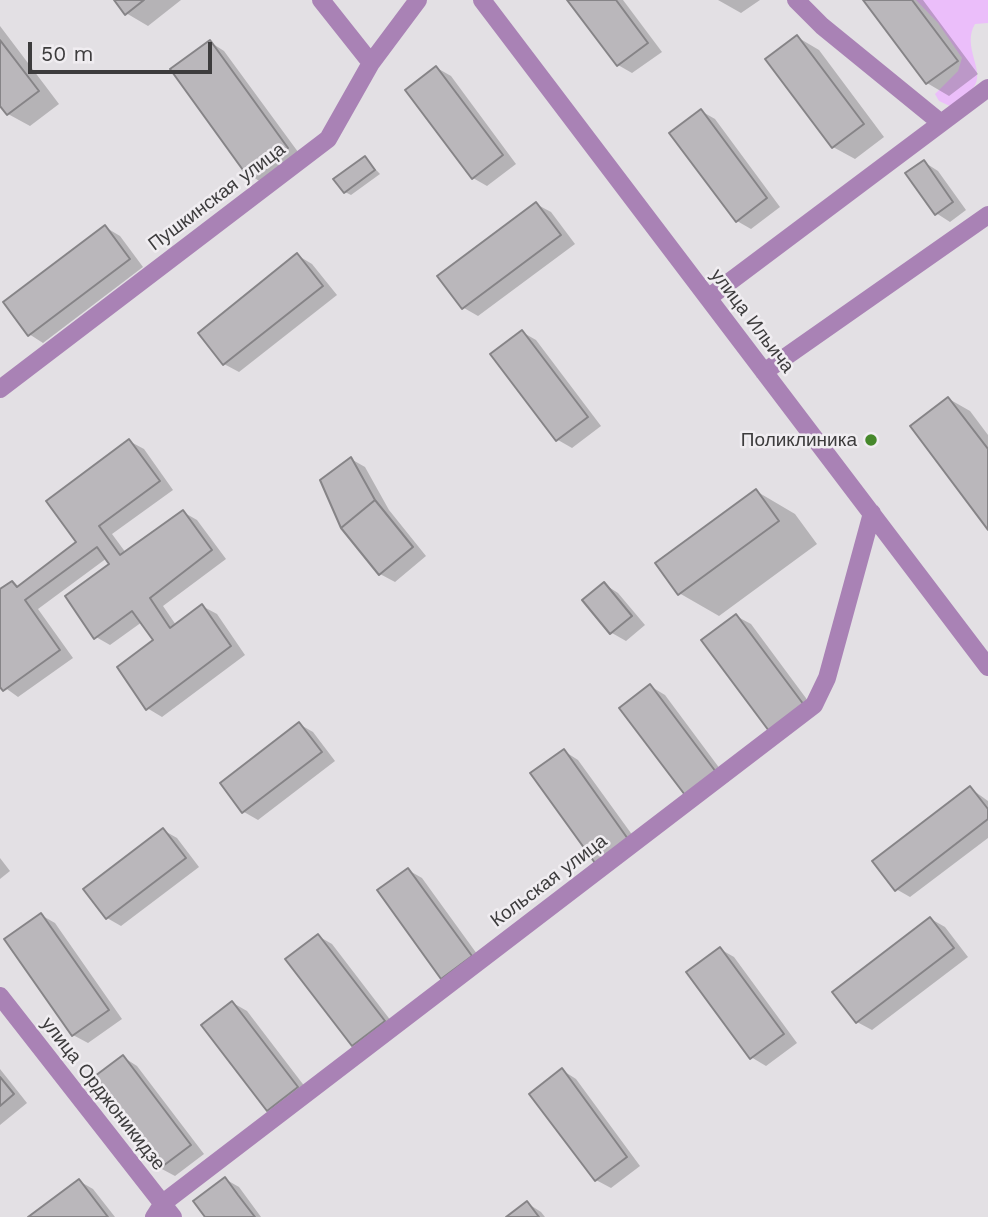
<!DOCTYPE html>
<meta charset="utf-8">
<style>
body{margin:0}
#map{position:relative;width:988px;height:1217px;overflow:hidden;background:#e3e0e4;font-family:"Work Sans",sans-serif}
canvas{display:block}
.scale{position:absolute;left:28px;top:42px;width:184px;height:32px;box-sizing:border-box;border:4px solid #3d3c3d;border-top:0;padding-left:9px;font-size:21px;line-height:24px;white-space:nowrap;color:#3d3c3d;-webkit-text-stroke:5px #f0edf1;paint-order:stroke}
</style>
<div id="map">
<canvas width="988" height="1217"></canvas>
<div class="scale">50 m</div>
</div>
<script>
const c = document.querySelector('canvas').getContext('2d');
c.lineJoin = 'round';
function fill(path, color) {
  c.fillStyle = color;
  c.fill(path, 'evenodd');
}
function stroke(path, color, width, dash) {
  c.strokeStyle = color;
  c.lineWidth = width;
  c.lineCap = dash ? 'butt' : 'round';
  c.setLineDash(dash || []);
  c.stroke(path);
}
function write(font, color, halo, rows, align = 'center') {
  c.font = font + ' "Work Sans",sans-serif';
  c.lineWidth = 5;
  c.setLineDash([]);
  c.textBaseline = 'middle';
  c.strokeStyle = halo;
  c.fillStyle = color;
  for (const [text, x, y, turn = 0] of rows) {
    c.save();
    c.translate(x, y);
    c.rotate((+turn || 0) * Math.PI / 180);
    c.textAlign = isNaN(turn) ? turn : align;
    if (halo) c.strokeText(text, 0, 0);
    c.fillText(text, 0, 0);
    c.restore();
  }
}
const green = new Path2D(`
 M 916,0 L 988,0 L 988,23 L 975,24 C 961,47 987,72 973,88 C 968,95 959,101 952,107 L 939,101 L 935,94 L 958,71 L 962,58 L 938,23 Z`);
const shadow = new Path2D(`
 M 116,0 L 181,0 L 148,26 L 126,13 Z
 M 569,0 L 623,0 L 662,52 L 632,73 L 618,65 Z
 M 718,0 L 760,0 L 741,13 Z
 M 865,0 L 923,0 L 978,74 L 949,96 L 927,83 Z
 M 0,26 L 59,104 L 30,126 L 8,114 L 0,103 Z
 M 797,37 L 819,50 L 884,137 L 855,159 L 833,147 Z
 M 210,42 L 224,51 L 301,156 L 264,184 L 250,175 Z
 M 437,68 L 451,76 L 516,164 L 487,186 L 473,178 Z
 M 701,111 L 715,119 L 780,207 L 751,229 L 737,221 Z
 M 365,158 L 380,174 L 351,195 L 345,192 Z
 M 924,162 L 938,171 L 966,210 L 950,222 L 936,213 Z
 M 536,204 L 551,212 L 575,244 L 478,316 L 464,308 L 440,277 Z
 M 105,227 L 120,236 L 143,267 L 43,343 L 29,334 Z
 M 297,255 L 312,264 L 337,295 L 239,372 L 224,364 L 201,333 Z
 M 522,332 L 536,340 L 601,426 L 572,448 L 558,440 L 493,354 Z
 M 949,399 L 970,411 L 988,435 L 988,527 Z
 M 129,441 L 144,449 L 173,490 L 112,534 L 126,553 L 183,512 L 197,520 L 226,559 L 163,606 L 176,625 L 202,606 L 217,614 L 245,655 L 162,717 L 147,708 L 155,641 L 142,622 L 110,645 L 96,637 L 111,564 L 107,558 L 38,609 L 73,658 L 18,697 L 0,684 L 0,591 L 12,583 L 20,587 L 78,543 Z
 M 351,459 L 365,467 L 389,510 L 426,556 L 395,582 L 380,574 Z
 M 756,491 L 795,514 L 817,544 L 719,616 L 679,593 Z
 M 604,584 L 618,593 L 645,625 L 626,641 L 612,633 Z
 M 736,616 L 751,624 L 817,713 L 704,640 Z
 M 650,686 L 665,695 L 729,781 L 700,802 Z
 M 299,724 L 313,732 L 335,761 L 258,820 L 244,812 Z
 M 564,751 L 578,760 L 641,847 L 610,870 Z
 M 970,788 L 988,801 L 988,838 L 910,897 L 896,889 Z
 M 163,830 L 177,838 L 199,867 L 121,926 L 107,918 Z
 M 0,858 L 10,871 L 0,879 Z
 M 408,870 L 422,878 L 485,965 L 457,986 L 443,977 Z
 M 41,915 L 55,923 L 122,1019 L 88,1043 L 73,1035 Z
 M 931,919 L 945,927 L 968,957 L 872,1030 L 857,1022 L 834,992 Z
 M 318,936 L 332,944 L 398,1030 L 367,1053 L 353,1044 Z
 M 720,949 L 734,957 L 797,1043 L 766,1066 L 751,1057 Z
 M 233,1003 L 247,1011 L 312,1096 L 283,1118 L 269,1110 Z
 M 123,1057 L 137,1066 L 204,1154 L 175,1176 L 160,1168 Z
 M 0,1069 L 27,1103 L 0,1125 Z
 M 562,1070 L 576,1079 L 640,1166 L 611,1188 L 596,1180 Z
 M 225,1179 L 239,1187 L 261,1217 L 207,1217 Z
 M 79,1181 L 93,1189 L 115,1217 L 31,1217 Z
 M 527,1203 L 541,1212 L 545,1217 L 509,1217 Z`);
const building = new Path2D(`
 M 114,0 L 144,0 L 125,15 Z
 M 567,0 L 616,0 L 648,43 L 617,66 Z
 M 863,0 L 912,0 L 958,61 L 926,84 Z
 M 797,35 L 864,124 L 832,148 L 765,59 Z
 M 0,40 L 39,91 L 7,115 L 0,106 Z
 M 210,40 L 288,148 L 248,177 L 170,69 Z
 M 436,66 L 503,155 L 472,179 L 405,90 Z
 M 701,109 L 767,198 L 736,222 L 669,133 Z
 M 365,156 L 375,170 L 344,193 L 333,179 Z
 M 924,160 L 953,202 L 935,215 L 905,173 Z
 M 536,202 L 561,235 L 462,309 L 437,276 Z
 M 105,225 L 130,259 L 28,336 L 3,302 Z
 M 297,253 L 323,286 L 223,365 L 198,333 Z
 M 522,330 L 588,417 L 556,441 L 490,354 Z
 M 948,397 L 988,449 L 988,530 L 910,426 Z
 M 129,439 L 160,481 L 99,526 L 120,555 L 183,510 L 212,550 L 150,598 L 170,628 L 202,604 L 231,646 L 146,710 L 117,667 L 153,640 L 132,611 L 94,639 L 65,596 L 109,564 L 97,547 L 25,600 L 60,650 L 3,691 L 0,687 L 0,589 L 12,581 L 17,587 L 76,542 L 46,501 Z
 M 351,457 L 375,500 L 341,528 L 320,480 Z
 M 756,489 L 779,521 L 678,595 L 655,563 Z
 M 375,500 L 413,547 L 379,575 L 341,528 Z
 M 604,582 L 632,616 L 610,634 L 582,600 Z
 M 736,614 L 804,705 L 769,731 L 701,640 Z
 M 650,684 L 716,772 L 685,795 L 619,708 Z
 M 299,722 L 322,752 L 242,813 L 220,783 Z
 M 564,749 L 628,839 L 595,863 L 530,773 Z
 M 970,786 L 988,809 L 988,819 L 895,891 L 872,861 Z
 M 163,828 L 186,858 L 106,919 L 83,889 Z
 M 408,868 L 472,956 L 441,979 L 377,890 Z
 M 41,913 L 109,1010 L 72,1036 L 4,939 Z
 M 930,917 L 954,948 L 856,1023 L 832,992 Z
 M 318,934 L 385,1021 L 352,1046 L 285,959 Z
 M 720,947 L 784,1034 L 750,1059 L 686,972 Z
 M 232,1001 L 298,1087 L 267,1111 L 201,1025 Z
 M 123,1055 L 191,1145 L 159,1169 L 91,1079 Z
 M 562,1068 L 627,1157 L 595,1181 L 529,1094 Z
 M 0,1077 L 14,1094 L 0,1106 Z
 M 225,1177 L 238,1195 L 255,1217 L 205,1217 L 193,1201 Z
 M 79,1179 L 108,1217 L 28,1217 Z
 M 527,1201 L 539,1217 L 506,1217 Z`);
const minor = new Path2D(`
 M 321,0 L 371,63
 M 482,0 L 988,667
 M 796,0 L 822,26 L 941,123
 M 708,298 L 988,88
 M 764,372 L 988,215
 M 0,389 L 328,139 L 371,63 L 418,0
 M 0,996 L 173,1217
 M 154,1217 L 163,1203 L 814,705 L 827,678 L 872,513`);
const markers = [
 [871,440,7,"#46882b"]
];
const streetNames = [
 ["Пушкинская улица",217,197,-37],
 ["улица Ильича",752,321,53],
 ["Кольская улица",549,881,-37],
 ["улица Орджоникидзе",103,1094,52]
];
const poiNames = [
 ["Поликлиника",857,440]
];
fill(green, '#ebbefa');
fill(shadow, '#0003');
fill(building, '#bab7bb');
stroke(building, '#868487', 2);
stroke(minor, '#a982b5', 18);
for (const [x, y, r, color] of markers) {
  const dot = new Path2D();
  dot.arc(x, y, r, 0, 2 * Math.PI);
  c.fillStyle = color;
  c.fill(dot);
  stroke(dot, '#f0edf1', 2.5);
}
write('19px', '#3d3c3d', '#f0edf1', streetNames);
write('19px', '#3d3c3d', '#f0edf1', poiNames, 'right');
</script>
